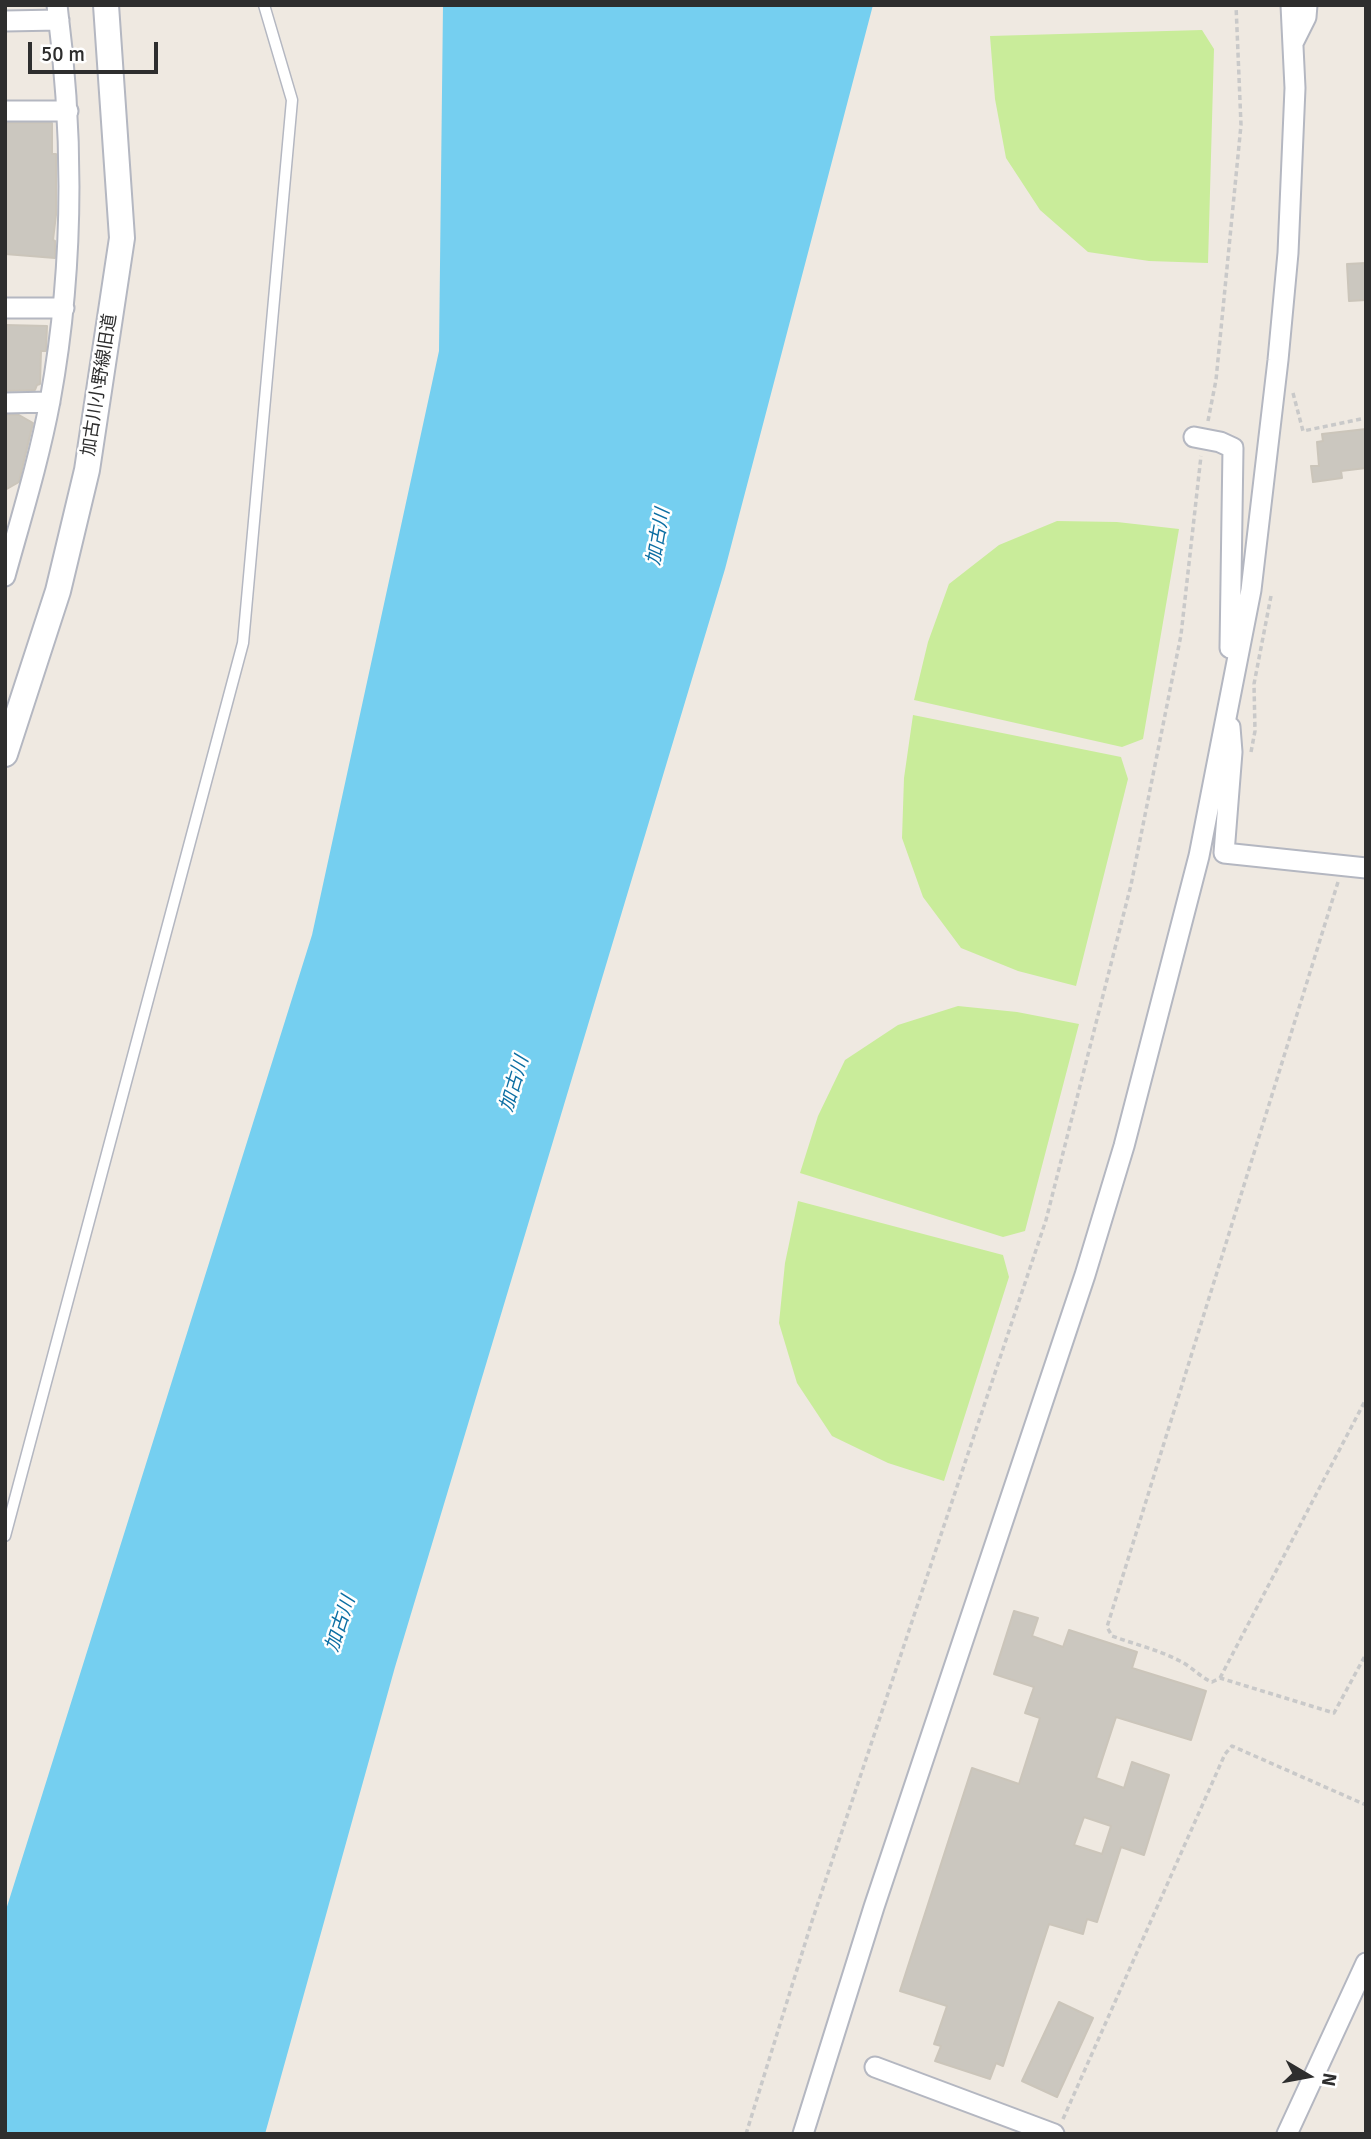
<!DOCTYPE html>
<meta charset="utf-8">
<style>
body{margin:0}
#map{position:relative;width:1371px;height:2139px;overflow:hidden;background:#efe9e1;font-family:Signika,sans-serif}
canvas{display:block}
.frame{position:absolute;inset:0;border:7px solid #2e2e2e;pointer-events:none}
.north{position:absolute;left:1273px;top:2041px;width:70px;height:70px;-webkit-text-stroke:5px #fff;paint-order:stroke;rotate:100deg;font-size:19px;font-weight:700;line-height:28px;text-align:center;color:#2e2e2e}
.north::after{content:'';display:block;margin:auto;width:24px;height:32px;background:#2e2e2e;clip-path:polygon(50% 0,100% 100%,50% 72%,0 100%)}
.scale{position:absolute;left:28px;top:42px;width:130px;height:32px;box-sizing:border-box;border:4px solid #2e2e2e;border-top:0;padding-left:9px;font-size:21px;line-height:24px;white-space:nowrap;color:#2e2e2e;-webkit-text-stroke:5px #fff;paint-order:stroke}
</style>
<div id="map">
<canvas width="1371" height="2139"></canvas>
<div class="frame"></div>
<div class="north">N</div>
<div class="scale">50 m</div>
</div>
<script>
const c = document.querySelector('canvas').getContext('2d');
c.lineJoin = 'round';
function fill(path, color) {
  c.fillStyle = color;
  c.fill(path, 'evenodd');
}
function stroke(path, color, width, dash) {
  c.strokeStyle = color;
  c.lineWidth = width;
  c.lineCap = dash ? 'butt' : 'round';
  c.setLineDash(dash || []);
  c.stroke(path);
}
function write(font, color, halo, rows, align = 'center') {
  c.font = font + ' Signika,"Noto Sans JP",sans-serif';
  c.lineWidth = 5;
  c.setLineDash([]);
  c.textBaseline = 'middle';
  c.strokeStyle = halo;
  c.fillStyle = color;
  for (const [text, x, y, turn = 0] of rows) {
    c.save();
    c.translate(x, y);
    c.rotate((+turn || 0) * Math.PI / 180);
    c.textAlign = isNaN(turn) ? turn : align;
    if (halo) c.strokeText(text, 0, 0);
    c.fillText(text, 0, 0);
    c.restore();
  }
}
const pitch = new Path2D(`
 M 1202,30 L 1214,49 L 1208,263 L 1149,261 L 1088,252 L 1040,210 L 1006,158 L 995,99 L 990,36 Z
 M 1057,521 L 1117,522 L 1179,529 L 1143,739 L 1122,747 L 914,700 L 928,642 L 949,584 L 999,545 Z
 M 913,715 L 1121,757 L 1128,779 L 1076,986 L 1018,971 L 961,948 L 923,897 L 902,838 L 904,778 Z
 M 958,1006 L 1017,1012 L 1079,1024 L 1025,1231 L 1003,1237 L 800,1173 L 818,1116 L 845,1060 L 898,1025 Z
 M 798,1201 L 1003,1255 L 1009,1277 L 944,1481 L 888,1463 L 832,1436 L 797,1383 L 779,1323 L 785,1263 Z`);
const water = new Path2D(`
 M 443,5 L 873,5 L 725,569 L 395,1667 L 265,2134 L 5,2134 L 5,1913 L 312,935 L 439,351 Z`);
const building = new Path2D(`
 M 5,123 L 52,123 L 52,154 L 56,154 L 56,215 L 53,240 L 55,241 L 55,258 L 5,254 Z
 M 1366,263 L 1366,300 L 1349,301 L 1347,264 Z
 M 5,325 L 47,326 L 46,351 L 41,351 L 40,384 L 37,385 L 35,390 L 5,391 Z
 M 5,415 L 19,415 L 33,423 L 19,482 L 5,490 Z
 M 1366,429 L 1366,468 L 1341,471 L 1342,478 L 1313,482 L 1311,466 L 1319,466 L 1317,442 L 1323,441 L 1322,434 Z
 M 1014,1611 L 1038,1618 L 1032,1636 L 1063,1647 L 1069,1630 L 1137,1652 L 1132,1668 L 1206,1691 L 1191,1740 L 1116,1717 L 1096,1778 L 1124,1788 L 1132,1762 L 1169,1775 L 1144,1855 L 1121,1847 L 1097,1922 L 1087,1919 L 1083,1934 L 1049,1924 L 1003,2066 L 996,2063 L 990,2079 L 935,2061 L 941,2046 L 934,2044 L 947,2006 L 900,1991 L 972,1768 L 1019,1784 L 1040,1718 L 1025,1713 L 1034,1687 L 994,1674 ZM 1084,1817 L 1111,1826 L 1102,1854 L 1074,1845 Z
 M 1059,2002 L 1093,2018 L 1057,2097 L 1022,2081 Z`);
const path = new Path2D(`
 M 1293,393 L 1303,431 L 1366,418
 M 1208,421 L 1216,380 L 1241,125 L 1236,5
 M 1251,752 L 1255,731 L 1254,684 L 1271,596
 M 1338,882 L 1107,1627 L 1112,1636 C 1134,1644 1159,1650 1180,1661 C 1192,1667 1200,1677 1212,1682 L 1220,1678 L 1334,1713 L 1366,1654
 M 1220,1678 L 1366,1399
 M 1063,2119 L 1225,1754 L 1232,1746 L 1366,1805
 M 746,2134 L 812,1921 L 1046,1220 L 1131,885 L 1181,635 L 1201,456`);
const service = new Path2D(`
 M 5,1536 L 243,643 L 292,100 L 264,5`);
const minor = new Path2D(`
 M 5,21 L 59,20
 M 1293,43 L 1306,17 L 1307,5
 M 5,111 L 68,111
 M 5,308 L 64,308
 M 5,403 L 50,402
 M 1194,437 L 1220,442 L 1233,448 L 1230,648
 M 5,576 C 21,518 39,460 50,401 C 74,270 74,137 57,5
 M 1230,727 L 1232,752 L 1224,853 L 1366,868
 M 875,2067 L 1054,2134
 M 803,2134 L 874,1907 L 1085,1275 L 1124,1146 L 1199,856 L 1251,590 L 1278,360 L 1288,253 L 1295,88 L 1291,5
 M 1287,2134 L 1366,1963`);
const tertiary = new Path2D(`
 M 5,754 L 58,591 L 87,470 L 122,238 L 106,5`);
const streetNames = [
 ["加古川小野線旧道",100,385,-81]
];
const waterNames = [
 ["加古川",659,537,-80],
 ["加古川",515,1084,-73],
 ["加古川",341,1624,-72]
];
fill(pitch, '#c9ec9a');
fill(water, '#75cff0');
fill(building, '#cbc7bf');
stroke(building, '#cbc5ba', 2);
stroke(service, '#b4b7c1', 13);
stroke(minor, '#b4b7c1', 23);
stroke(tertiary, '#b4b7c1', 28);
stroke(path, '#c9c9c9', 3.5, [5, 3.5]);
stroke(service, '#fff', 10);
stroke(minor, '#fff', 19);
stroke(tertiary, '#fff', 24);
write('18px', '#2e2e2e', '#fff', streetNames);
write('italic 19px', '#0d6fa3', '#fff', waterNames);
</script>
